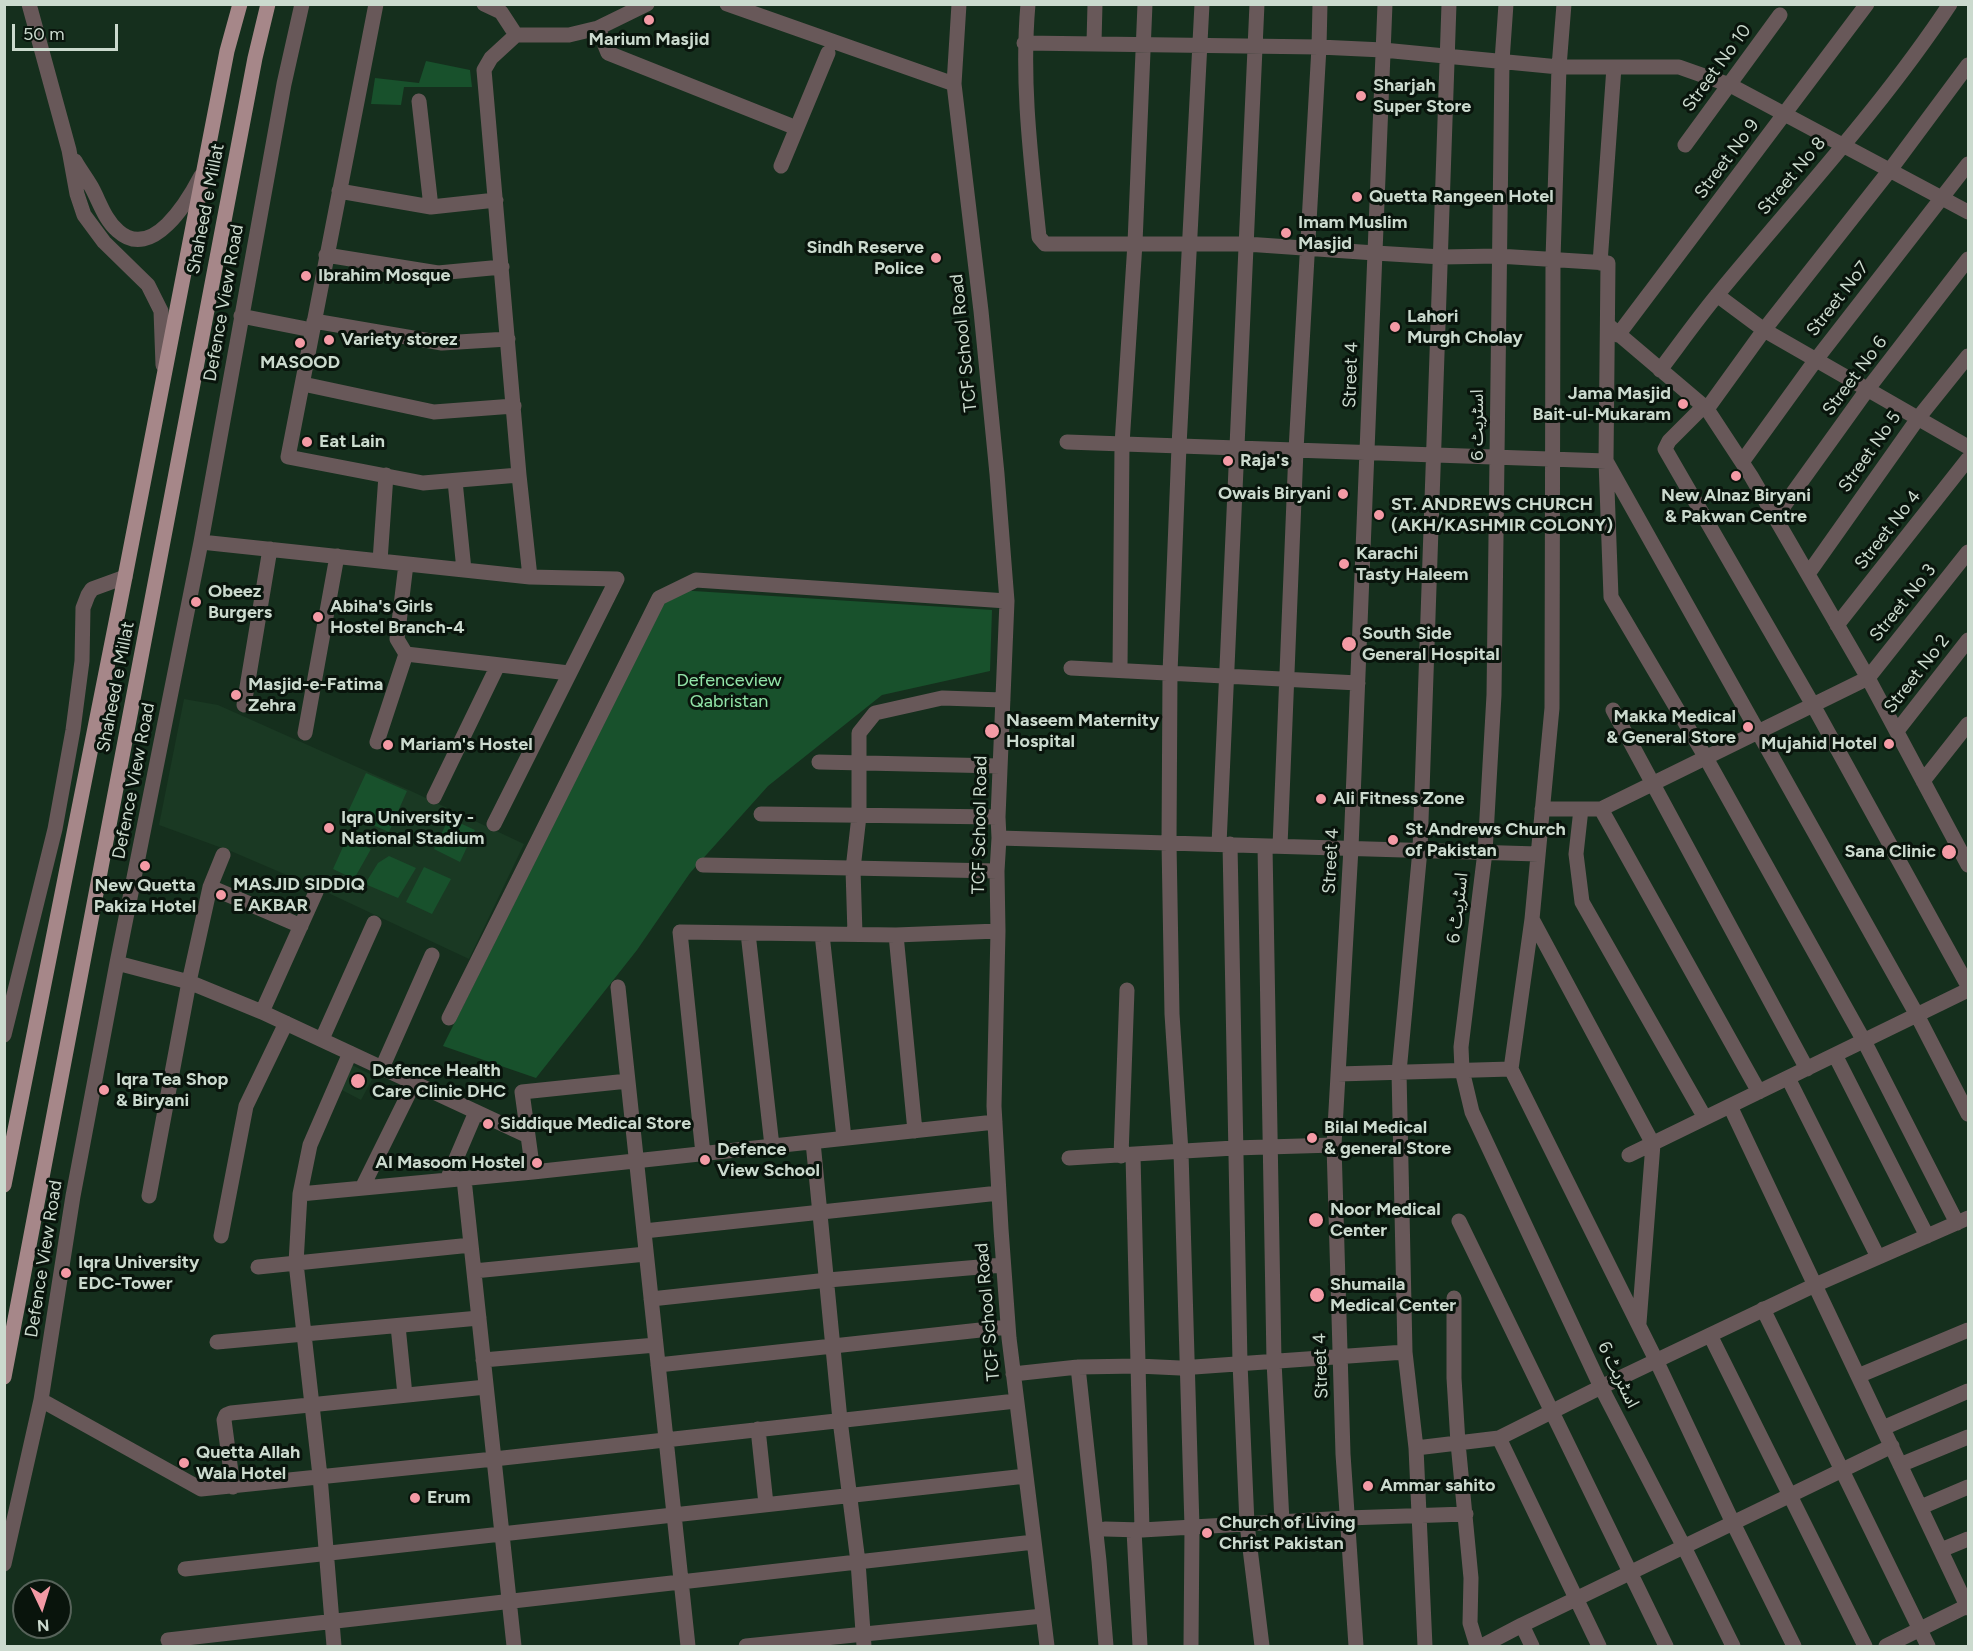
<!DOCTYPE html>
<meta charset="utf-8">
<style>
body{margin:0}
#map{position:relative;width:1973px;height:1651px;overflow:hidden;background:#152f1d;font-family:Figtree,sans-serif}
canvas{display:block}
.frame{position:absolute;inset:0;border:6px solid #cbdace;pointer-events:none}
.north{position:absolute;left:12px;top:1579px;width:60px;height:60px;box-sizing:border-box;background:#09140c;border:2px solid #57635a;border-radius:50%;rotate:176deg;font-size:16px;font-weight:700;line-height:24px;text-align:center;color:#cbdace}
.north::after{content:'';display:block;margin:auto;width:21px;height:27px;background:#f49aa5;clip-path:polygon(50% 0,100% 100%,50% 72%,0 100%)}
.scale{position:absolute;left:12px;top:24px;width:106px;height:27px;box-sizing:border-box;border:3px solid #cbdace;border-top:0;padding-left:8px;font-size:18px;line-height:21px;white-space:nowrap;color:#cbdace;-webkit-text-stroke:4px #09140c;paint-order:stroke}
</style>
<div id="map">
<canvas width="1973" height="1651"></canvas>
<div class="frame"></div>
<div class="north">N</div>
<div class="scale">50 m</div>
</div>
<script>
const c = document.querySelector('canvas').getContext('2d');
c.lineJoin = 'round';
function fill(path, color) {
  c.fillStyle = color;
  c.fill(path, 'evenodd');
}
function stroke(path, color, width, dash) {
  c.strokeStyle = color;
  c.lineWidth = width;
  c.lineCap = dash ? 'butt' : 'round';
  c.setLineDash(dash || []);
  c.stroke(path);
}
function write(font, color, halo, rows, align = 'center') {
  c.font = font + ' Figtree,"Noto Sans Arabic",sans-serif';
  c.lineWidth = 6;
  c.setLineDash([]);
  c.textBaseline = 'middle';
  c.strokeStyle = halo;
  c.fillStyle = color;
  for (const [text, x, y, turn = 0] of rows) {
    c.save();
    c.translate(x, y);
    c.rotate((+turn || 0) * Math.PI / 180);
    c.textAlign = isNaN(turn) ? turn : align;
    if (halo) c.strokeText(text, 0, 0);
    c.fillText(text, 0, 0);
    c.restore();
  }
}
const built = new Path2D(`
 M 184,699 L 218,705 L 411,791 L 524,844 L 469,959 L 324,891 L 233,852 L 159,825 Z
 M 352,1065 L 374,1076 L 361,1100 L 340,1089 Z`);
const green = new Path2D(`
 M 426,61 L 470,70 L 472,87 L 404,87 L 401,105 L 371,104 L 375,78 L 419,83 Z
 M 678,590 L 992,610 L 990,671 L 882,695 L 768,786 L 690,873 L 637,950 L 536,1078 L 443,1046 L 664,600 Z
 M 366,773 L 407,791 L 389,832 L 347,814 Z
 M 449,818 L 475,830 L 460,862 L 434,849 Z
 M 347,838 L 371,849 L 354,879 L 333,869 Z
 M 389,856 L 416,868 L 398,898 L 365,884 L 378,863 Z
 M 424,867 L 451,879 L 432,914 L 406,902 Z`);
const minor = new Path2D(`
 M 29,4 L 69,150 L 77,194 L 84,215 L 104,242 L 148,285 L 161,311 L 163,365
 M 376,4 L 288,457 L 423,483 L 519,475
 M 484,4 L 501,12 L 516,35
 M 727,4 L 954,84
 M 959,4 L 954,84 L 981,311 L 997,474 L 1007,601 L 998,817 L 999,838 L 997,871 L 998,931 L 994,1106 L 1001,1229 L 1009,1338 L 1047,1646
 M 1028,4 C 1021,82 1031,159 1039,237 L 1045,244 L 1246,244 L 1375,253 L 1442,257 L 1498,256 L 1608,263 L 1606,461 L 1611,597 L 1706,758 L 1864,1041 L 1957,1223
 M 1506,4 L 1502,61 L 1494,695 L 1485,852 L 1461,1047 L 1462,1070 L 1472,1112 L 1601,1387 L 1684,1547 L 1733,1646
 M 1564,4 L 1559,67 L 1553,259 L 1552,708 L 1532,919 L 1511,1069 L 1656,1360 L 1733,1523 L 1794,1646
 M 598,28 L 608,53 L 789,125
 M 1024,43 L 1319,47 L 1383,50 L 1559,67 L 1679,67 L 1730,85 L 1968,212
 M 1094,43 L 1095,4
 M 419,101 L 431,207
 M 1685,145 L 1780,15
 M 75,161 C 80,170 87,179 92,188 C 100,203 105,220 118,231 C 152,262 188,201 201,176
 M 781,166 L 828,53
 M 339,191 L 431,207 L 496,200
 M 326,255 L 438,273 L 502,267
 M 1600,263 L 1614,67
 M 1717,295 L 1764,330 L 1968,447
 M 241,316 L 312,330
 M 314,321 L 442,343 L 508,339
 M 1608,325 L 1707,409 L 1751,476 L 1868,678 L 1968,865
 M 1618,335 L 1867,4
 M 1660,370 C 1679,345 1698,318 1718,294 C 1797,198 1882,107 1950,4
 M 303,384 L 434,412 L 514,406
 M 1704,406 L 1669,441 L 1665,449 L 1813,705 L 1968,986
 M 1707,409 L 1764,330 L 1890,170 L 1968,65
 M 1067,442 L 1606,461 L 1917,1015 L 1968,1114
 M 1742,462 L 1815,361 L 1968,164
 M 455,481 L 464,570
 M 1775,518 L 1867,390 L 1968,259
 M 201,542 L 530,577
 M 380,561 L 386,475
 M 1808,574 L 1919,417 L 1968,356
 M 1837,625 L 1968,459
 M 406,654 L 569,673
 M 1071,668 L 1358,683
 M 1120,670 L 1122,444 L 1135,243 L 1145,4
 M 244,705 L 270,549
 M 1613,710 L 1807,1069
 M 1897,731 L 1968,640
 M 305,733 L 337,556
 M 377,742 L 406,654 L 397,639 L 406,564
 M 819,762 L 1000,766
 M 1923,781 L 1968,724
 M 434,797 L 498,665
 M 1542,809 L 1601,809 L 1868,678 L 1968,552
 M 1581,809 L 1576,854 L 1582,902 L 1705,1118
 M 1601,809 L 1759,1092
 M 761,814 L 998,817
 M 494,824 L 617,579 L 530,577 L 519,475 L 484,70 L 491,58 L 516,35 L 569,35 L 598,28 L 647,4
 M 999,838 L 1538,854
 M 1219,844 L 1257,4
 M 1230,844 L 1240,1363 L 1247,1524 L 1262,1646
 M 1265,846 L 1274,1361 L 1282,1522
 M 1280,846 L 1296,450 L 1319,47 L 1320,4
 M 703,865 L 997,871
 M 210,887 L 301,926
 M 1532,919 L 1653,1144 L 1639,1323
 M 748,933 L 772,1146
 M 822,934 L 844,1138
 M 855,934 L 853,869 L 859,816 L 859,733 L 875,713 L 942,698 L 1003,700
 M 896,935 L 915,1131
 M 117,963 L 189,982 L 262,1012 L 528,1136
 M 618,987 L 688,1646
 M 262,1012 L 316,892
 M 449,1018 L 659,598 L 696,580 L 1007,601
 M 4,1035 L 55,829 L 73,730 L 82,661 L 83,608 L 88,595 L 92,589 L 125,577
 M 322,1039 L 374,923
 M 1835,1055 L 1927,1236
 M 382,1068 L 432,955
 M 1338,1074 L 1511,1069
 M 1788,1078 L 1878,1257
 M 1730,1106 L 1968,1608
 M 813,1142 L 840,1420 L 858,1562 L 864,1646
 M 703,1154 L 680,932 L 896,935 L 998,931
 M 1133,1155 L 1142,1530
 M 1629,1155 L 1968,990
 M 1121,1156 L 1127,990
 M 1069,1158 L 1234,1148 L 1334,1145
 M 533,1172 L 522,1092 L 628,1081
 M 464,1179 L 514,1646
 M 447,1180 L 476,1112
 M 362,1188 L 414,1083
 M 300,1194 L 533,1172 L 995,1122
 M 149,1196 L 189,982 L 210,887 L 223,855
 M 1459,1221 L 1666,1646
 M 644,1231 L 999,1193
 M 221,1236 L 246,1106 L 286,1023
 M 258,1267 L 471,1245
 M 474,1271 L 646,1254
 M 1454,1298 L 1454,1378 L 1458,1443 L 1471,1578 L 1470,1623 L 1477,1646
 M 651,1299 L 828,1280 L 1003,1265
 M 1763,1309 L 1928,1646
 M 398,1326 L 405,1395
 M 1710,1335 L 1865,1646
 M 217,1342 L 479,1318
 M 483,1360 L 656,1345
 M 658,1365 L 1008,1327
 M 1078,1367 L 1099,1561 L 1106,1646
 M 1013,1374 L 1078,1367 L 1138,1366 L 1180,1368 L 1405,1352
 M 1858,1376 L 1968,1330
 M 41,1400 L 201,1489 L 494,1459 L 1016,1401
 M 1883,1428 L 1968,1391
 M 758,1429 L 766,1504
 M 1499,1438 L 1599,1646
 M 1416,1448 L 1499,1438 L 1601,1387 L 1815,1285 L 1968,1218
 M 1900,1465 L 1968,1437
 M 233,1487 L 224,1420 L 226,1415 L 231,1413 L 486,1387
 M 1921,1507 L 1968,1487
 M 1105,1529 L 1142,1530 L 1347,1518 L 1466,1514
 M 1134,1530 L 1140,1646
 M 1941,1550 L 1968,1539
 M 4,1564 L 41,1400 L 73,1196 L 117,963 L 201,542 L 284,84 L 302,4
 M 185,1569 L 1026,1476
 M 1522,1625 L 1532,1646
 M 168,1640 L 1034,1542
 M 334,1646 L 320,1476 L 296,1263 L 300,1194 L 310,1145 L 350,1053
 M 746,1646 L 1043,1616
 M 1191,1646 L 1192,1527 L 1181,1152 L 1172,1014 L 1169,843 L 1170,673 L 1179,446 L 1202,4
 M 1356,1646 L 1343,1454 L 1334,1145 L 1351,848 L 1385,4
 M 1425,1646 L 1416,1448 L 1405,1352 L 1399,1072 L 1420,850 L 1449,4
 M 1482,1646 L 1522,1625 L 1892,1446
 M 1886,1646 L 1967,1606`);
const major = new Path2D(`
 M 4,1185 L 125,577 L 227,51 L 240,4
 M 4,1377 L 255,58 L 268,4`);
const markers = [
 [649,20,6,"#f49aa5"],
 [1361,96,6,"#f49aa5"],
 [1357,197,6,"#f49aa5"],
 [1286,233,6,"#f49aa5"],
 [936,258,6,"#f49aa5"],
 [306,276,6,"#f49aa5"],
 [1395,327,6,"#f49aa5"],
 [329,340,6,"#f49aa5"],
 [300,343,6,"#f49aa5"],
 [1683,404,6,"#f49aa5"],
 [307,442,6,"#f49aa5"],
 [1228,461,6,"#f49aa5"],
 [1736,476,6,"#f49aa5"],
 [1343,494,6,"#f49aa5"],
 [1379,515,6,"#f49aa5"],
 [1344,564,6,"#f49aa5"],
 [196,602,6,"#f49aa5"],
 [318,617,6,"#f49aa5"],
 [1349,644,8,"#f49aa5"],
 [236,695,6,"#f49aa5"],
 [1748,727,6,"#f49aa5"],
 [992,731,8,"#f49aa5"],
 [1889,744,6,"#f49aa5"],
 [388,745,6,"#f49aa5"],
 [1321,799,6,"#f49aa5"],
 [329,828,6,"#f49aa5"],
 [1393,840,6,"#f49aa5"],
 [1949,852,8,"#f49aa5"],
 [145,866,6,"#f49aa5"],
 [221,895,6,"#f49aa5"],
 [358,1081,8,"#f49aa5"],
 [104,1090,6,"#f49aa5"],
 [488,1124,6,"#f49aa5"],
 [1312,1138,6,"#f49aa5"],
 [705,1160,6,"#f49aa5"],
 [537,1163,6,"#f49aa5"],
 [1316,1220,8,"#f49aa5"],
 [66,1273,6,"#f49aa5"],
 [1317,1295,8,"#f49aa5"],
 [184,1463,6,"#f49aa5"],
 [1368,1486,6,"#f49aa5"],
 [415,1498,6,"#f49aa5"],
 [1207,1533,6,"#f49aa5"]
];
const poiNames = [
 ["Marium Masjid",649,40,"center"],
 ["Sharjah",1373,86],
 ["Super Store",1373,107],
 ["Quetta Rangeen Hotel",1369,197],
 ["Imam Muslim",1298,223],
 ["Masjid",1298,244],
 ["Sindh Reserve",924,248,"right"],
 ["Police",924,269,"right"],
 ["Ibrahim Mosque",318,276],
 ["Lahori",1407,317],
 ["Murgh Cholay",1407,338],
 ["Variety storez",341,340],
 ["MASOOD",300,363,"center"],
 ["Jama Masjid",1671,394,"right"],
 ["Bait-ul-Mukaram",1671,415,"right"],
 ["Eat Lain",319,442],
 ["Raja's",1240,461],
 ["Owais Biryani",1331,494,"right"],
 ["New Alnaz Biryani",1736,496,"center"],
 ["& Pakwan Centre",1736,517,"center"],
 ["ST. ANDREWS CHURCH",1391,505],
 ["(AKH/KASHMIR COLONY)",1391,526],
 ["Karachi",1356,554],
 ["Tasty Haleem",1356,575],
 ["Obeez",208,592],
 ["Burgers",208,613],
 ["Abiha's Girls",330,607],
 ["Hostel Branch-4",330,628],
 ["South Side",1362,634],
 ["General Hospital",1362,655],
 ["Masjid-e-Fatima",248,685],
 ["Zehra",248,706],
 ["Makka Medical",1736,717,"right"],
 ["& General Store",1736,738,"right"],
 ["Naseem Maternity",1006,721],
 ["Hospital",1006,742],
 ["Mujahid Hotel",1877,744,"right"],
 ["Mariam's Hostel",400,745],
 ["Ali Fitness Zone",1333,799],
 ["Iqra University -",341,818],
 ["National Stadium",341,839],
 ["St Andrews Church",1405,830],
 ["of Pakistan",1405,851],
 ["Sana Clinic",1936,852,"right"],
 ["MASJID SIDDIQ",233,885],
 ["E AKBAR",233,906],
 ["New Quetta",145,886,"center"],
 ["Pakiza Hotel",145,907,"center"],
 ["Defence Health",372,1071],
 ["Care Clinic DHC",372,1092],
 ["Iqra Tea Shop",116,1080],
 ["& Biryani",116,1101],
 ["Siddique Medical Store",500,1124],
 ["Bilal Medical",1324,1128],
 ["& general Store",1324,1149],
 ["Defence",717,1150],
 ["View School",717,1171],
 ["Al Masoom Hostel",525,1163,"right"],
 ["Noor Medical",1330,1210],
 ["Center",1330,1231],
 ["Iqra University",78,1263],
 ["EDC-Tower",78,1284],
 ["Shumaila",1330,1285],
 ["Medical Center",1330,1306],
 ["Quetta Allah",196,1453],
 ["Wala Hotel",196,1474],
 ["Ammar sahito",1380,1486],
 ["Erum",427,1498],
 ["Church of Living",1219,1523],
 ["Christ Pakistan",1219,1544]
];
const streetNames = [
 ["Street No 10",1717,68,-54],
 ["Street No 9",1727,159,-53],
 ["Street No 8",1792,176,-50],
 ["Shaheed e Millat",206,209,-79],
 ["Street No7",1838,299,-52],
 ["Defence View Road",224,303,-80],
 ["TCF School Road",964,343,-96],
 ["Street 4",1351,375,-88],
 ["Street No 6",1855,376,-53],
 ["اسٹریٹ 6",1478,425,-90],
 ["Street No 5",1870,452,-55],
 ["Street No 4",1888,530,-52],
 ["Street No 3",1903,603,-51],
 ["Street No 2",1917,674,-52],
 ["Shaheed e Millat",116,687,-79],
 ["Defence View Road",134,781,-79],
 ["TCF School Road",980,825,-89],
 ["Street 4",1331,861,-87],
 ["اسٹریٹ 6",1458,908,-83],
 ["Defence View Road",44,1259,-81],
 ["TCF School Road",988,1312,-95],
 ["Street 4",1321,1366,-92],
 ["اسٹریٹ 6",1618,1375,64]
];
const parkNames = [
 ["Defenceview",729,681],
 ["Qabristan",729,702]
];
fill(built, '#1a3923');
fill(green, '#18512c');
stroke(minor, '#685859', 15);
stroke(major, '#a68789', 15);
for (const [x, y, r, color] of markers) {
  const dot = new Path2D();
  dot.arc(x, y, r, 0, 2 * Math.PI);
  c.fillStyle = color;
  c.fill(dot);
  stroke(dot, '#09140c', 2);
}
write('bold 18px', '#cbdace', '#09140c', poiNames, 'left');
write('18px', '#cbdace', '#09140c', streetNames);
write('18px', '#92e4a8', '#09140c', parkNames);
</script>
